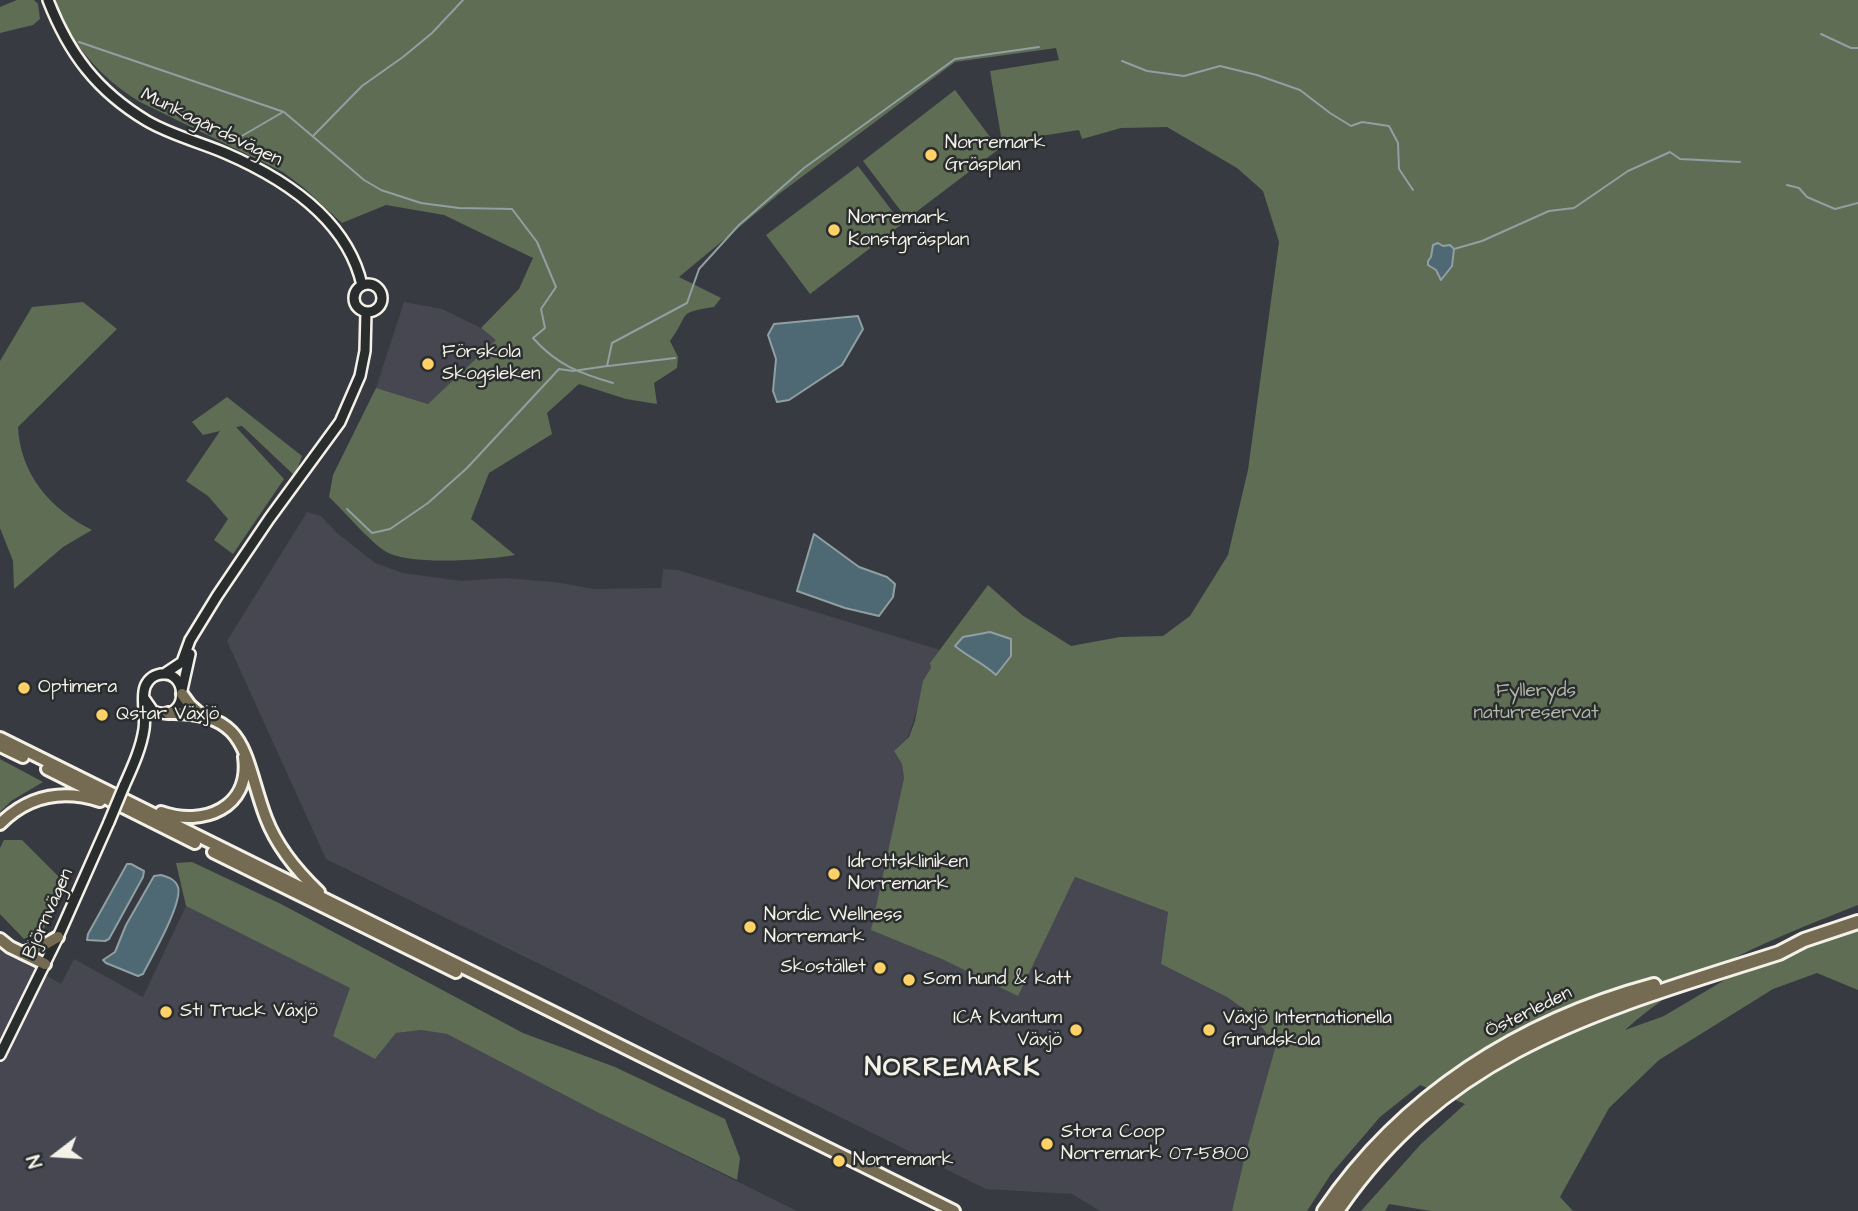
<!DOCTYPE html>
<meta charset="utf-8">
<style>
body{margin:0}
#map{position:relative;width:1858px;height:1211px;overflow:hidden;background:#383a41;font-family:"Architects Daughter",sans-serif}
canvas{display:block}
.north{position:absolute;left:21px;top:1120px;width:70px;height:70px;-webkit-text-stroke:5px #2a2d2e;paint-order:stroke;rotate:253deg;font-size:19px;font-weight:700;line-height:28px;text-align:center;color:#f4f1e8}
.north::after{content:'';display:block;margin:auto;width:24px;height:32px;background:#f4f1e8;clip-path:polygon(50% 0,100% 100%,50% 72%,0 100%)}
</style>
<div id="map">
<canvas width="1858" height="1211"></canvas>
<div class="north">N</div>
</div>
<script>
const c = document.querySelector('canvas').getContext('2d');
c.lineJoin = 'round';
function fill(path, color) {
  c.fillStyle = color;
  c.fill(path, 'evenodd');
}
function stroke(path, color, width, dash) {
  c.strokeStyle = color;
  c.lineWidth = width;
  c.lineCap = dash ? 'butt' : 'round';
  c.setLineDash(dash || []);
  c.stroke(path);
}
function write(font, color, halo, rows, align = 'center') {
  c.font = font + ' "Architects Daughter",sans-serif';
  c.lineWidth = 5;
  c.setLineDash([]);
  c.textBaseline = 'middle';
  c.strokeStyle = halo;
  c.fillStyle = color;
  for (const [text, x, y, turn = 0] of rows) {
    c.save();
    c.translate(x, y);
    c.rotate((+turn || 0) * Math.PI / 180);
    c.textAlign = isNaN(turn) ? turn : align;
    if (halo) c.strokeText(text, 0, 0);
    c.fillText(text, 0, 0);
    c.restore();
  }
}
const built = new Path2D(`
 M 404,302 L 442,309 L 481,328 L 497,340 L 428,404 L 376,388 Z
 M 307,512 L 321,516 L 336,532 L 375,563 L 403,573 L 461,581 L 504,578 L 554,582 L 595,589 L 661,588 L 663,569 L 678,570 L 940,650 L 931,668 L 908,737 L 894,751 L 902,764 L 904,778 L 872,930 L 944,960 L 1061,905 L 1075,877 L 1168,912 L 1161,964 L 1227,997 L 1252,1015 L 1276,1045 L 1246,1151 L 1232,1211 L 1100,1211 L 1072,1194 L 986,1189 L 761,1078 L 578,983 L 326,859 L 227,641 Z
 M 186,906 L 351,988 L 375,1059 L 396,1033 L 421,1030 L 447,1034 L 599,1113 L 797,1211 L 0,1211 L 0,949 L 61,984 L 74,959 L 143,997 Z`);
const green = new Path2D(`
 M 17,0 L 34,0 L 38,4 L 40,19 L 33,25 L 0,33 L 0,7 Z
 M 55,0 L 1858,0 L 1858,905 C 1777,937 1690,971 1625,1030 L 1664,1016 L 1738,972 L 1858,928 L 1858,990 L 1817,973 L 1773,989 L 1659,1060 L 1609,1108 L 1560,1197 L 1573,1211 L 1431,1211 L 1389,1204 L 1385,1211 L 1361,1211 L 1421,1144 L 1465,1104 L 1420,1085 L 1380,1117 L 1331,1174 L 1307,1211 L 1232,1211 L 1246,1151 L 1276,1045 L 1252,1015 L 1227,997 L 1161,964 L 1168,912 L 1075,877 L 1018,996 L 944,960 L 871,930 L 904,778 L 902,764 L 894,751 L 909,737 L 915,721 L 923,681 L 931,668 L 930,663 L 988,585 L 1022,615 L 1071,646 L 1120,637 L 1163,636 L 1190,616 L 1228,555 L 1248,470 L 1279,242 L 1263,191 L 1237,168 L 1167,127 L 1121,128 L 1082,139 L 1079,130 L 1002,142 L 990,71 L 1059,60 L 1056,48 L 955,62 L 779,194 L 679,277 L 721,298 L 714,307 C 675,313 691,313 670,341 L 678,357 L 677,368 L 654,383 L 657,404 L 626,399 L 579,384 L 547,413 L 552,434 L 489,473 L 471,519 L 515,555 C 487,560 407,566 385,551 C 369,541 344,511 329,497 L 333,475 L 376,388 L 428,404 L 496,340 L 481,328 L 519,289 L 533,258 L 444,215 L 386,205 L 342,223 L 304,188 L 283,172 L 140,102 C 102,79 69,43 55,0 Z
 M 955,90 L 999,149 L 907,219 L 863,161 Z
 M 858,166 L 902,224 L 810,294 L 766,235 Z
 M 83,302 L 117,329 L 18,427 C 20,474 51,510 92,530 L 63,547 L 14,589 L 13,561 L 0,528 L 0,361 L 32,307 Z
 M 227,397 L 302,456 L 295,476 L 242,426 L 236,427 L 284,479 L 233,554 L 214,540 L 228,519 L 208,496 L 186,481 L 220,431 L 203,435 L 192,422 Z
 M 0,759 L 43,782 L 11,801 L 0,812 Z
 M 4,840 L 22,840 L 65,883 L 59,903 L 43,930 L 24,939 L 0,914 L 0,848 Z
 M 192,862 L 281,904 L 523,1033 L 615,1067 L 725,1119 L 740,1158 L 737,1180 L 599,1113 L 447,1034 L 421,1030 L 396,1033 L 375,1059 L 333,1036 L 350,988 L 186,906 L 176,863 Z`);
const water = new Path2D(`
 M 1438,243 L 1443,246 L 1450,245 L 1454,249 L 1452,266 L 1441,280 L 1436,270 L 1428,265 L 1428,261 L 1431,257 L 1433,245 Z
 M 858,316 L 863,329 L 842,365 L 789,400 L 777,402 L 773,391 L 776,359 L 768,335 L 774,324 Z
 M 814,534 L 859,567 L 887,577 L 895,584 L 893,597 L 879,616 L 845,608 L 797,591 Z
 M 990,632 L 1011,639 L 1011,656 L 996,675 C 983,663 968,657 955,646 L 963,637 Z
 M 127,864 L 131,864 L 144,871 L 143,877 L 109,939 L 105,941 L 87,940 L 88,934 Z
 M 161,875 C 168,877 175,879 178,887 C 183,903 151,958 143,974 L 138,976 L 106,963 L 103,960 L 115,952 L 126,925 L 154,876 Z`);
const stream = new Path2D(`
 M 1821,34 L 1851,48 L 1858,48
 M 79,42 L 284,112 L 364,180 L 381,190 L 421,203 L 459,208 L 512,209 L 537,242 L 556,287 L 541,309 L 545,328 L 533,338 C 557,365 579,373 613,383
 M 1122,61 L 1147,71 L 1184,76 L 1220,66 L 1257,75 L 1300,90 L 1330,113 L 1351,126 L 1362,122 L 1389,126 L 1398,143 L 1399,169 L 1413,190
 M 314,135 L 362,86 L 403,57 L 432,33 L 463,0
 M 235,140 L 283,112
 M 1787,185 L 1799,188 L 1807,197 L 1835,209 L 1858,203
 M 1454,249 L 1482,241 L 1549,211 L 1574,208 L 1628,171 L 1670,152 L 1680,159 L 1740,162
 M 608,366 L 675,358
 M 347,509 L 372,533 L 390,529 L 428,503 L 467,468 L 559,369 L 573,371 L 607,366 L 612,343 L 687,303 L 699,269 L 739,225 L 804,168 L 955,59 L 1039,47`);
const secondary = new Path2D(`
 M 48,0 C 69,54 97,91 147,121 C 171,135 199,142 225,153 C 283,178 347,219 362,285
 M354 298a14 14 0 1 1 28 0a14 14 0 1 1-28 0Z
 M 164,674 L 182,662 L 190,640 L 217,596 L 269,519 L 340,422 L 360,376 L 365,351 L 366,312
 M 182,690 L 190,654
 M 124,786 C 132,768 141,749 144,729 C 146,717 142,704 144,691 C 145,684 150,677 157,675 C 190,665 191,726 153,711 L 144,698
 M 0,1055 L 58,937 L 109,822`);
const primary = new Path2D(`
 M 182,694 L 190,705 L 199,713
 M 168,713 C 250,711 243,757 266,818 C 277,847 297,871 319,892
 M 0,738 L 954,1211
 M 0,746 L 23,757
 M 47,769 L 195,843
 M 161,812 C 203,827 251,808 244,757
 M 0,824 C 28,796 62,789 100,801
 M 213,852 L 456,972
 M 0,939 L 10,947 L 45,964
 M 22,953 L 42,946 L 58,937`);
const highway = new Path2D(`
 M 1324,1211 C 1403,1095 1521,1021 1654,985
 M 1337,1211 C 1448,1048 1602,1010 1779,953 L 1804,940 L 1858,922`);
const secondaryBridge = new Path2D(`
 M 109,822 L 124,786`);
const markers = [
 [931,155,7,"#ffd166"],
 [834,230,7,"#ffd166"],
 [428,364,7,"#ffd166"],
 [24,688,7,"#ffd166"],
 [102,715,7,"#ffd166"],
 [834,874,7,"#ffd166"],
 [750,927,7,"#ffd166"],
 [880,968,7,"#ffd166"],
 [909,980,7,"#ffd166"],
 [166,1012,7,"#ffd166"],
 [1076,1030,7,"#ffd166"],
 [1209,1030,7,"#ffd166"],
 [1047,1144,7,"#ffd166"],
 [839,1161,7,"#ffd166"]
];
const streetNames = [
 ["Munkagårdsvägen",211,128,26],
 ["Björnvägen",49,914,-66],
 ["Österleden",1529,1013,-26]
];
const poiNames = [
 ["Norremark",945,144],
 ["Gräsplan",945,166],
 ["Norremark",848,219],
 ["Konstgräsplan",848,241],
 ["Förskola",442,353],
 ["Skogsleken",442,375],
 ["Optimera",38,688],
 ["Qstar Växjö",116,715],
 ["Idrottskliniken",848,863],
 ["Norremark",848,885],
 ["Nordic Wellness",764,916],
 ["Norremark",764,938],
 ["Skostället",866,968,"right"],
 ["Som hund & katt",923,980],
 ["St1 Truck Växjö",180,1012],
 ["ICA Kvantum",1062,1019,"right"],
 ["Växjö",1062,1041,"right"],
 ["Växjö Internationella",1223,1019],
 ["Grundskola",1223,1041],
 ["Stora Coop",1061,1133],
 ["Norremark 07-5800",1061,1155],
 ["Norremark",853,1161]
];
const parkNames = [
 ["Fylleryds",1536,692],
 ["naturreservat",1536,714]
];
const districtNames = [
 ["NORREMARK",953,1070]
];
fill(built, '#464751');
fill(green, '#5f6d55');
fill(water, '#4e6973');
stroke(water, '#909fa2', 2);
stroke(stream, '#909fa2', 2);
stroke(secondary, '#f4f1e8', 14);
stroke(primary, '#f4f1e8', 16);
stroke(highway, '#f4f1e8', 18);
stroke(secondary, '#2a2d2e', 9);
stroke(primary, '#746b52', 10);
stroke(highway, '#746b52', 12);
stroke(secondaryBridge, '#f4f1e8', 14, []);
stroke(secondaryBridge, '#2a2d2e', 9);
for (const [x, y, r, color] of markers) {
  const dot = new Path2D();
  dot.arc(x, y, r, 0, 2 * Math.PI);
  c.fillStyle = color;
  c.fill(dot);
  stroke(dot, '#2a2d2e', 2.5);
}
write('19px', '#f4f1e8', '#2a2d2e', streetNames);
write('19px', '#f4f1e8', '#2a2d2e', poiNames, 'left');
write('19px', '#b1b6a6', '#2a2d2e', parkNames);
c.letterSpacing = '2px';
write('bold 26px', '#f4f1e8', '#2a2d2e', districtNames);
c.letterSpacing = '0px';
</script>
